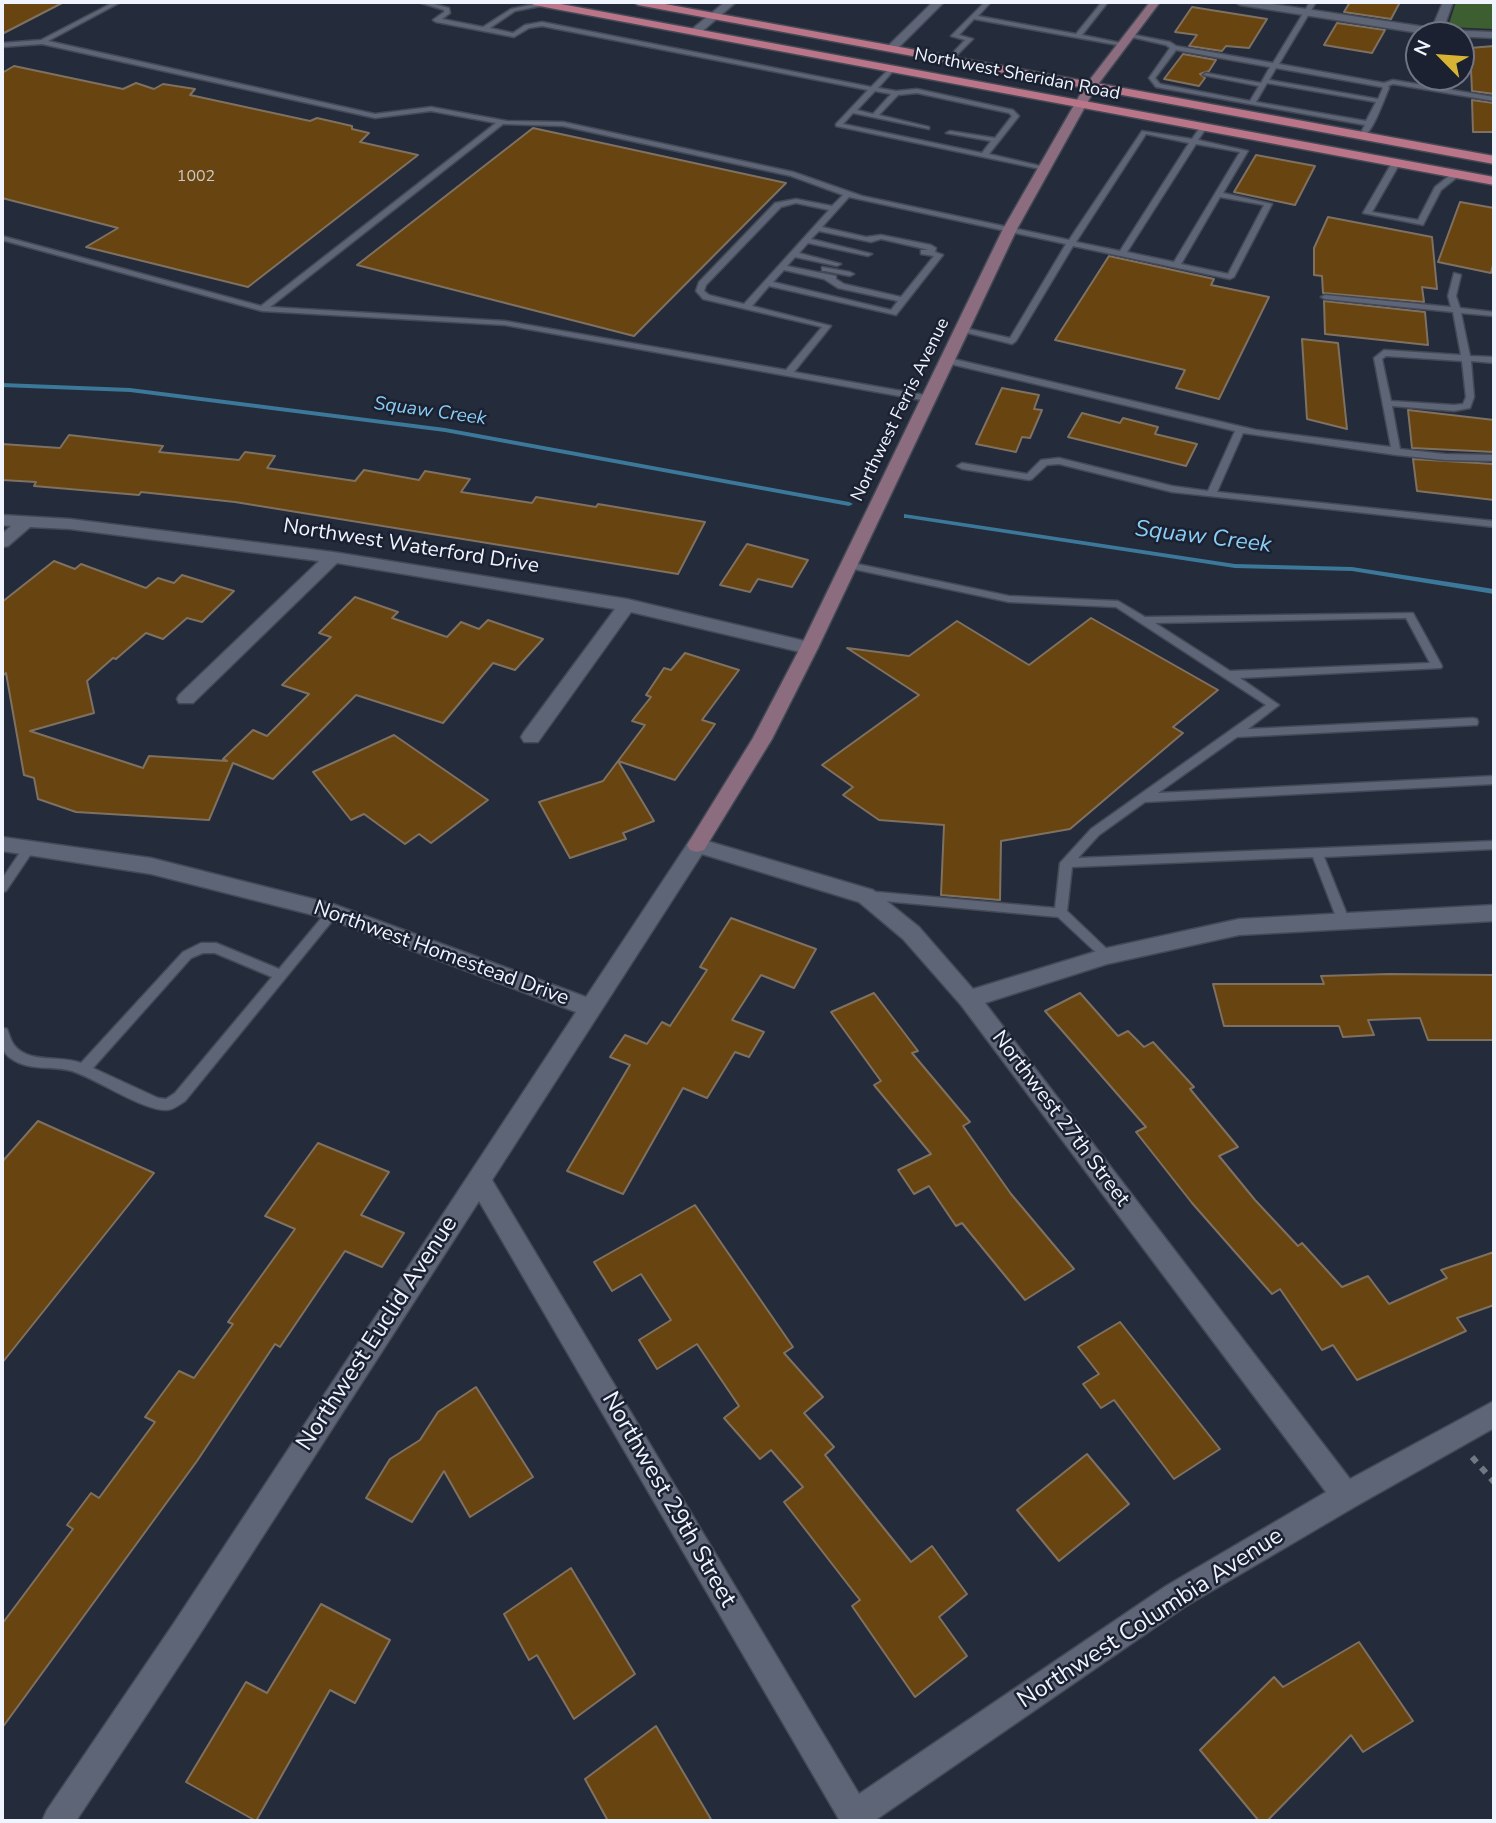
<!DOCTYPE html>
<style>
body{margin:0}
#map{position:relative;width:1496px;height:1823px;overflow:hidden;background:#242b3a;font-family:"Nunito Sans",sans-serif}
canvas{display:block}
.frame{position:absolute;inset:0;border:4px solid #eff4ff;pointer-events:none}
.north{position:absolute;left:1405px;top:21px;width:70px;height:70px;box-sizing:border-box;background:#1b2130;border:2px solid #707583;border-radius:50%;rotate:295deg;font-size:19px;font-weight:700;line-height:28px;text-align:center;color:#eff4ff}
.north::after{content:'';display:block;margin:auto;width:24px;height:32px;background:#d7b434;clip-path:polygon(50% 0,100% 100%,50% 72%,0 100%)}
</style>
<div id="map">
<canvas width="1496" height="1823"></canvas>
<div class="frame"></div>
<div class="north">N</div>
</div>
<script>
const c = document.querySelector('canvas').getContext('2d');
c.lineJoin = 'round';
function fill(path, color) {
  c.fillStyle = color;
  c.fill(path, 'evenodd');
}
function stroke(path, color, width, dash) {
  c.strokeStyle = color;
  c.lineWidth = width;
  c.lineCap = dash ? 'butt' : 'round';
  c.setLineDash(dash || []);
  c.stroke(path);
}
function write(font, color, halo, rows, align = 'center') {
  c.font = font + ' "Nunito Sans",sans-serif';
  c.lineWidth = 5;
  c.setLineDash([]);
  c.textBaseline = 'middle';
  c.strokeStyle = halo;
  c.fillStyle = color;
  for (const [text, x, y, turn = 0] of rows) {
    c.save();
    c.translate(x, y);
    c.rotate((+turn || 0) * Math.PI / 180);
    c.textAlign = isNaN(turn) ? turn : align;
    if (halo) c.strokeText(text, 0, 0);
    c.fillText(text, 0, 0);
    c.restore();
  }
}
const green = new Path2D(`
 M 1456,2 L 1494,2 L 1494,29 L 1448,27 Z`);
const stream = new Path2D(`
 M 2,383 L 130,388 L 445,428 L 849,502 L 853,504 L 849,506 L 445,432 L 130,392 L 2,387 Z
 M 904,514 L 1235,564 L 1352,567 L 1494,589 L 1494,594 L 1352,571 L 1235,568 L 907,518 L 904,518 Z`);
const building = new Path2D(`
 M 2,2 L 64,2 L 2,34 Z
 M 1350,2 L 1400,2 L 1391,19 L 1344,12 Z
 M 1192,7 L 1267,19 L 1249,48 L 1226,46 L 1222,51 L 1189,46 L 1197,35 L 1175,32 Z
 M 1337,23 L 1385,30 L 1372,53 L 1324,45 Z
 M 1494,46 L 1494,94 L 1472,91 L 1470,48 Z
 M 1183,54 L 1216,60 L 1209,71 L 1200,74 L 1205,78 L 1199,86 L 1164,79 Z
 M 14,66 L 123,89 L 136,83 L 154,89 L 163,84 L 195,89 L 190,95 L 310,121 L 317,118 L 352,126 L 352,129 L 369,133 L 360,142 L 418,155 L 248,287 L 86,247 L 118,228 L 2,198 L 2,73 Z
 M 1472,100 L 1494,103 L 1494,132 L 1473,132 Z
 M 533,128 L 786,183 L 634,336 L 357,265 Z
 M 1256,155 L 1315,166 L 1295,205 L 1234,192 Z
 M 1460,202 L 1494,208 L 1494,261 L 1491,273 L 1438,262 Z
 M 1328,217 L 1432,237 L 1437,289 L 1422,287 L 1424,302 L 1323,293 L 1322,276 L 1314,275 L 1314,248 Z
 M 1109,256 L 1214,279 L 1211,285 L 1269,297 L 1219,399 L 1176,388 L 1185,370 L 1055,340 Z
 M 1324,301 L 1425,312 L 1428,345 L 1325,334 Z
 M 1302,339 L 1338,343 L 1347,429 L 1307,419 Z
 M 1002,388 L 1039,395 L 1034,409 L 1042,410 L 1030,438 L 1022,437 L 1016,452 L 976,444 Z
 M 1408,410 L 1494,420 L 1494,452 L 1412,448 Z
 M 1082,413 L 1120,423 L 1123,418 L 1158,427 L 1155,434 L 1197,444 L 1186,466 L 1068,437 Z
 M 69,435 L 163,446 L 159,452 L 239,460 L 245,452 L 275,456 L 267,468 L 355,481 L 364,470 L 419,480 L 425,471 L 470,479 L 461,492 L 532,503 L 536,497 L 596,507 L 598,504 L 705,522 L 678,574 L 235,502 L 141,492 L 139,495 L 34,486 L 36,482 L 2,480 L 2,444 L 60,448 Z
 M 1413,459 L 1494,464 L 1494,500 L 1417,491 Z
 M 747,544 L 808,560 L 792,587 L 758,579 L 750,592 L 720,585 Z
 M 54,561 L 75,569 L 81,564 L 146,588 L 158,578 L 174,583 L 182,575 L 234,591 L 202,622 L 187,618 L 163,639 L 146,633 L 116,659 L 113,658 L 87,681 L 94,713 L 30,731 L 143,768 L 149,756 L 227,761 L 223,759 L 253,730 L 267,736 L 309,694 L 282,685 L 331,637 L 319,633 L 355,597 L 398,612 L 392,618 L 447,637 L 461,622 L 479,629 L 488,620 L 543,639 L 515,670 L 493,663 L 443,723 L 356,695 L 273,779 L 233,763 L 209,820 L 76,812 L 38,799 L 34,778 L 24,775 L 6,673 L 2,676 L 2,602 Z
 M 1091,618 L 1218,690 L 1173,727 L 1183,733 L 1070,829 L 1001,841 L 1000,900 L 941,895 L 944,825 L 879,820 L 843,795 L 853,787 L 822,765 L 919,695 L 847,648 L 909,656 L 957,621 L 1029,665 Z
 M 685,653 L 739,670 L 702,720 L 715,724 L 675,780 L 618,761 L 645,725 L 632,721 L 651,697 L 646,695 L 664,668 L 671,670 Z
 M 394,735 L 488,800 L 431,843 L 419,834 L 405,844 L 364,814 L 351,820 L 313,772 Z
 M 618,761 L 654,821 L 623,833 L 626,839 L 570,858 L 539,802 L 603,781 Z
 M 731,918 L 816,949 L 794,988 L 761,975 L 732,1020 L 764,1032 L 749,1057 L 735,1052 L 707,1098 L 683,1088 L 623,1194 L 567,1171 L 630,1065 L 610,1057 L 625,1035 L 647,1044 L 662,1022 L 670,1026 L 707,970 L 700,967 Z
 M 1389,974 L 1494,975 L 1494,1040 L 1428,1040 L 1420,1018 L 1368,1020 L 1374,1035 L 1343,1037 L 1339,1026 L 1224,1026 L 1213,984 L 1324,984 L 1321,976 Z
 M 874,993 L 918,1051 L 912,1053 L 970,1122 L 963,1126 L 1011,1194 L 1074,1269 L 1025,1300 L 962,1223 L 956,1226 L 929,1186 L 914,1194 L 898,1170 L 931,1154 L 874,1085 L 881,1081 L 831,1012 Z
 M 1080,993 L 1118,1036 L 1128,1031 L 1144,1047 L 1153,1042 L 1194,1087 L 1190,1089 L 1238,1147 L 1219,1156 L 1255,1200 L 1298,1246 L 1302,1243 L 1342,1287 L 1368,1276 L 1389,1304 L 1447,1278 L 1441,1270 L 1494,1252 L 1494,1305 L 1457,1318 L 1466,1331 L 1357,1380 L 1333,1345 L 1322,1350 L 1280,1289 L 1272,1294 L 1192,1203 L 1136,1132 L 1146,1127 L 1045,1011 Z
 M 38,1121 L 154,1173 L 2,1363 L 2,1162 Z
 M 318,1143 L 389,1172 L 361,1215 L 404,1233 L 382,1267 L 345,1251 L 280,1347 L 275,1344 L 197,1461 L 2,1728 L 2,1624 L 73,1529 L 67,1525 L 91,1493 L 99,1498 L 155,1422 L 145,1417 L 179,1371 L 194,1378 L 233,1324 L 228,1322 L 295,1229 L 265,1216 Z
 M 695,1205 L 793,1347 L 784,1353 L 823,1397 L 804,1413 L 834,1447 L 825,1455 L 911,1562 L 932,1546 L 967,1594 L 939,1617 L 967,1656 L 915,1697 L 852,1606 L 860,1600 L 784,1502 L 803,1487 L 771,1450 L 760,1459 L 724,1418 L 739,1406 L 697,1344 L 657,1369 L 639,1340 L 671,1320 L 641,1274 L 612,1291 L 594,1262 Z
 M 1120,1322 L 1220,1449 L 1174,1479 L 1114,1400 L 1101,1408 L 1083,1384 L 1099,1374 L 1078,1347 Z
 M 476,1387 L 533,1477 L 470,1517 L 444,1471 L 412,1522 L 366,1498 L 390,1459 L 420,1440 L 438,1412 Z
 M 1087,1454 L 1129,1504 L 1059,1561 L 1017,1510 Z
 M 571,1568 L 635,1674 L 574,1719 L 537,1655 L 529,1660 L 504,1614 Z
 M 321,1604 L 390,1640 L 355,1703 L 330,1690 L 256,1821 L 186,1782 L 246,1682 L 267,1693 Z
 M 1359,1642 L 1413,1721 L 1363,1752 L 1351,1735 L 1267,1821 L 1259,1821 L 1200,1750 L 1274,1677 L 1283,1687 Z
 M 656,1726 L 712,1821 L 608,1821 L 585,1779 Z`);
const path = new Path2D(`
 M 1472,1457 L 1494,1482`);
const lane = new Path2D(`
 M 114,2 L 121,2 L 48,41 L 375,114 L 431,107 L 507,121 L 563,122 L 793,172 L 862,196 L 1069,240 L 1142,131 L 1192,139 L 1201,126 L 1203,125 L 1207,127 L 1198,140 L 1248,151 L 1223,193 L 1272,204 L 1234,277 L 1230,279 L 1073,246 L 1016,341 L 1012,344 L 956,330 L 960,327 L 1010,338 L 1066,244 L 849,197 L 822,227 L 866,237 L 881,235 L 931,245 L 936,248 L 935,252 L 943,255 L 896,315 L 769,286 L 752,306 L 831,326 L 794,372 L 930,396 L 930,400 L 927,401 L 505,325 L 262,311 L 2,240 L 2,236 L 261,306 L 496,123 L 431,111 L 375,118 L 42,44 L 2,47 L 2,43 L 41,40 ZM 503,124 L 563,126 L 791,176 L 843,195 L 832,206 L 796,199 L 775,203 L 699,282 L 696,291 L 703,299 L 822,327 L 786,370 L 505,321 L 270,307 ZM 1146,134 L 1189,143 L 1120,251 L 1076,242 ZM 1196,144 L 1240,152 L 1174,262 L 1127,252 ZM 1220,197 L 1264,205 L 1228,274 L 1181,264 ZM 796,203 L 829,210 L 744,304 L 709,295 L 704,291 L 706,285 L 781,207 ZM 819,231 L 871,242 L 881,239 L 925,249 L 928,250 L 921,250 L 921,254 L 934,256 L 901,297 L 844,284 L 836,279 L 836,276 L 787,266 L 795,257 L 837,266 L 841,264 L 799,253 L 808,243 L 868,256 L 872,254 L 811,239 ZM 784,270 L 824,279 L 838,288 L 898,301 L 891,310 L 773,282 Z
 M 418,2 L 427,2 L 449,8 L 450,13 L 442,19 L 483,27 L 511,9 L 544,2 L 546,5 L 515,11 L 490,28 L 513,33 L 525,25 L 542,22 L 871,87 L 890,68 L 894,68 L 894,70 L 878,88 L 896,91 L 917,89 L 1013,110 L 1019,116 L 989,154 L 1049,168 L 1045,170 L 836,126 L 836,124 L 868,90 L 542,26 L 529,28 L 514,37 L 436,22 L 433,20 L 444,12 L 444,10 ZM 875,91 L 891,94 L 873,114 L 857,110 ZM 917,93 L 1009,113 L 1012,116 L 995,138 L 950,131 L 946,133 L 991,141 L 982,153 L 843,124 L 853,113 L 929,129 L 929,127 L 879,115 L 898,95 Z
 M 985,2 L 991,2 L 978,16 L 1076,34 L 1102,2 L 1108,2 L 1082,35 L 1126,44 L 1123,46 L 974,19 L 959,35 L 973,39 L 951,61 L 947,61 L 947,59 L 965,40 L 951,36 Z
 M 1310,2 L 1316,2 L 1279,64 L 1384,83 L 1393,80 L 1494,97 L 1494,101 L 1393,84 L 1388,86 L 1389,88 C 1383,102 1374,129 1363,138 L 1359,136 L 1365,125 L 1156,87 L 1149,78 L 1170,48 L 1166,45 L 1127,36 L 1130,34 L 1170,42 L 1176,46 L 1273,63 ZM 1176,50 L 1270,67 L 1261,83 L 1206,73 L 1203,75 L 1259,86 L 1250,101 L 1160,84 L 1155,78 ZM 1276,68 L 1382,87 L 1383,88 L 1378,99 L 1269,80 ZM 1267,83 L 1376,102 L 1366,121 L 1256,102 Z
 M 1393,161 L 1400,163 L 1372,212 L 1418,220 L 1435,187 L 1454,172 L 1461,174 L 1441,190 L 1423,225 L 1363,213 Z
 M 822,267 L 850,272 L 854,274 L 850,276 L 825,271 L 822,271 Z
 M 1454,273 L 1461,275 L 1456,296 L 1460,308 L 1494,312 L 1494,316 L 1461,313 L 1470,356 L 1494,357 L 1494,363 L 1471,361 L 1474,397 L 1470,408 L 1454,411 L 1392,406 L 1400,449 L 1445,454 L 1494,455 L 1494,461 L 1445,460 L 1396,455 L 1243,433 L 1217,492 L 1494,521 L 1494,527 L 1172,492 L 1059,464 L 1047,465 L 1032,479 L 1029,480 L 962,469 L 957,466 L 962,463 L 1027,474 L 1041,460 L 1059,458 L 1172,486 L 1208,491 L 1235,431 L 942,362 L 941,360 L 945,357 L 1256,430 L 1391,447 L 1374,358 L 1384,350 L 1461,355 L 1453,312 L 1325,299 L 1321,297 L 1325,295 L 1451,307 L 1448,296 ZM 1386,356 L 1462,361 L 1466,397 L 1463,404 L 1454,405 L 1391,401 L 1382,359 Z
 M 848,562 L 1009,596 L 1118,601 L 1145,617 L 1413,613 L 1442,666 L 1441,668 L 1240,678 L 1279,705 L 1248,729 L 1473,718 L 1477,719 L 1478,722 L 1477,725 L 1237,737 L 1158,793 L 1494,776 L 1494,784 L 1145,802 L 1099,835 L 1078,858 L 1494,841 L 1494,849 L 1324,857 L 1350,922 L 1348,925 L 1340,925 L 1338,922 L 1313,857 L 1072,867 L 1067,911 L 1111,953 L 1113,956 L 1111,959 L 1103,959 L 1058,917 L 862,899 L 860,896 L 866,891 L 1055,908 L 1060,863 L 1091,829 L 1266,705 L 1116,607 L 1009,602 L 844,567 L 843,565 ZM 1406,618 L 1430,663 L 1230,671 L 1155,623 Z
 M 29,844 L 35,848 L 6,891 L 2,892 L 2,879 L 25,845 Z
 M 333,907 L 337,909 L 339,912 L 337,915 L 185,1101 C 179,1105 173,1110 166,1110 C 141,1110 97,1079 72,1071 C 51,1065 28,1072 9,1057 C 0,1050 1,1038 2,1028 L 7,1029 C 9,1034 11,1041 14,1045 C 28,1064 62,1055 81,1063 L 183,952 L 201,943 L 216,943 L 279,969 L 329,909 ZM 203,953 L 215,953 L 272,977 L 175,1093 L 166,1099 L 158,1098 L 93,1068 L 191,958 Z`);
const street = new Path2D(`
 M 725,2 L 736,2 L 699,34 L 691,34 L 691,30 Z
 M 933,2 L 944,2 L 895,51 L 887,51 L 887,47 Z
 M 1235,2 L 1259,2 L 1432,28 L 1443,2 L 1453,2 L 1443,30 L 1494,32 L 1494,38 L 1432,35 L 1240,5 Z
 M 2,515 L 70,519 L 333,552 L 627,599 L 809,642 L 818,648 L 809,654 L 631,612 L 538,742 L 524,742 L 521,737 L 524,732 L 615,609 L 337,563 L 193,703 L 179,703 L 177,699 L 179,695 L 319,561 L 70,529 L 30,527 L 8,546 L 2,547 L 2,534 L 11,526 L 2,525 Z
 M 2,837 L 151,858 L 333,904 L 586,997 L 690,840 L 697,838 L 873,890 L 919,927 L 973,989 L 1107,948 L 1239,919 L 1494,905 L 1494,921 L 1239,935 L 1107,964 L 985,1003 L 1350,1479 L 1494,1401 L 1494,1428 L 1356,1506 L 1186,1606 L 874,1821 L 840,1821 L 479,1201 L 194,1643 L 76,1821 L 42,1821 L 47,1810 L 174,1623 L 576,1012 L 329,919 L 151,874 L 2,851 ZM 702,854 L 859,902 L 903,939 L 961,1005 L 1326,1492 L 1166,1586 L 859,1794 L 492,1180 Z`);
const secondary = new Path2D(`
 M 1150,2 L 1160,2 L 1096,87 L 1017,229 L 818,648 L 772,739 L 704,850 L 697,852 L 690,850 L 687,845 L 753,738 L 800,648 L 1003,229 L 1085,86 Z`);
const primary = new Path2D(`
 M 529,2 L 550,2 L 1494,177 L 1494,185 L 534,5 Z
 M 633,2 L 654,2 L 1494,156 L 1494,164 L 638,5 Z`);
const farNumbernames = [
 ["1002",196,177]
];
const farStreetnames = [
 ["Northwest Sheridan Road",1017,75,11],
 ["Northwest Ferris Avenue",901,410,-64]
];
const farWaternames = [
 ["Squaw Creek",430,412,8]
];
const streetNames = [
 ["Northwest Waterford Drive",411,547,9],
 ["Northwest Homestead Drive",441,954,20],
 ["Northwest 27th Street",1060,1119,53]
];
const waterNames = [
 ["Squaw Creek",1203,538,7]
];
const nearStreetnames = [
 ["Northwest Euclid Avenue",378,1334,-57],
 ["Northwest 29th Street",668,1500,60],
 ["Northwest Columbia Avenue",1151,1619,-33]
];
fill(green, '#3d5e30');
fill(stream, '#3b7899');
fill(building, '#684410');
stroke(building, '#7f7161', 2);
stroke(lane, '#444956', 3);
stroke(street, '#444956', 3);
stroke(secondary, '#444956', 3);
stroke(primary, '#444956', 3);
stroke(path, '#717885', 6, [7, 7]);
fill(lane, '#5d6576');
fill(street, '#5d6576');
fill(secondary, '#8c6d7f');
fill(primary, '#bb7588');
write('16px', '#cdc8c3', null, farNumbernames);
write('18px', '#eff4ff', '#1b2130', farStreetnames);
write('italic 19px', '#89cef6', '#1b2130', farWaternames);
write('21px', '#eff4ff', '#1b2130', streetNames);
write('italic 23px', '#89cef6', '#1b2130', waterNames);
write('24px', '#eff4ff', '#1b2130', nearStreetnames);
</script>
